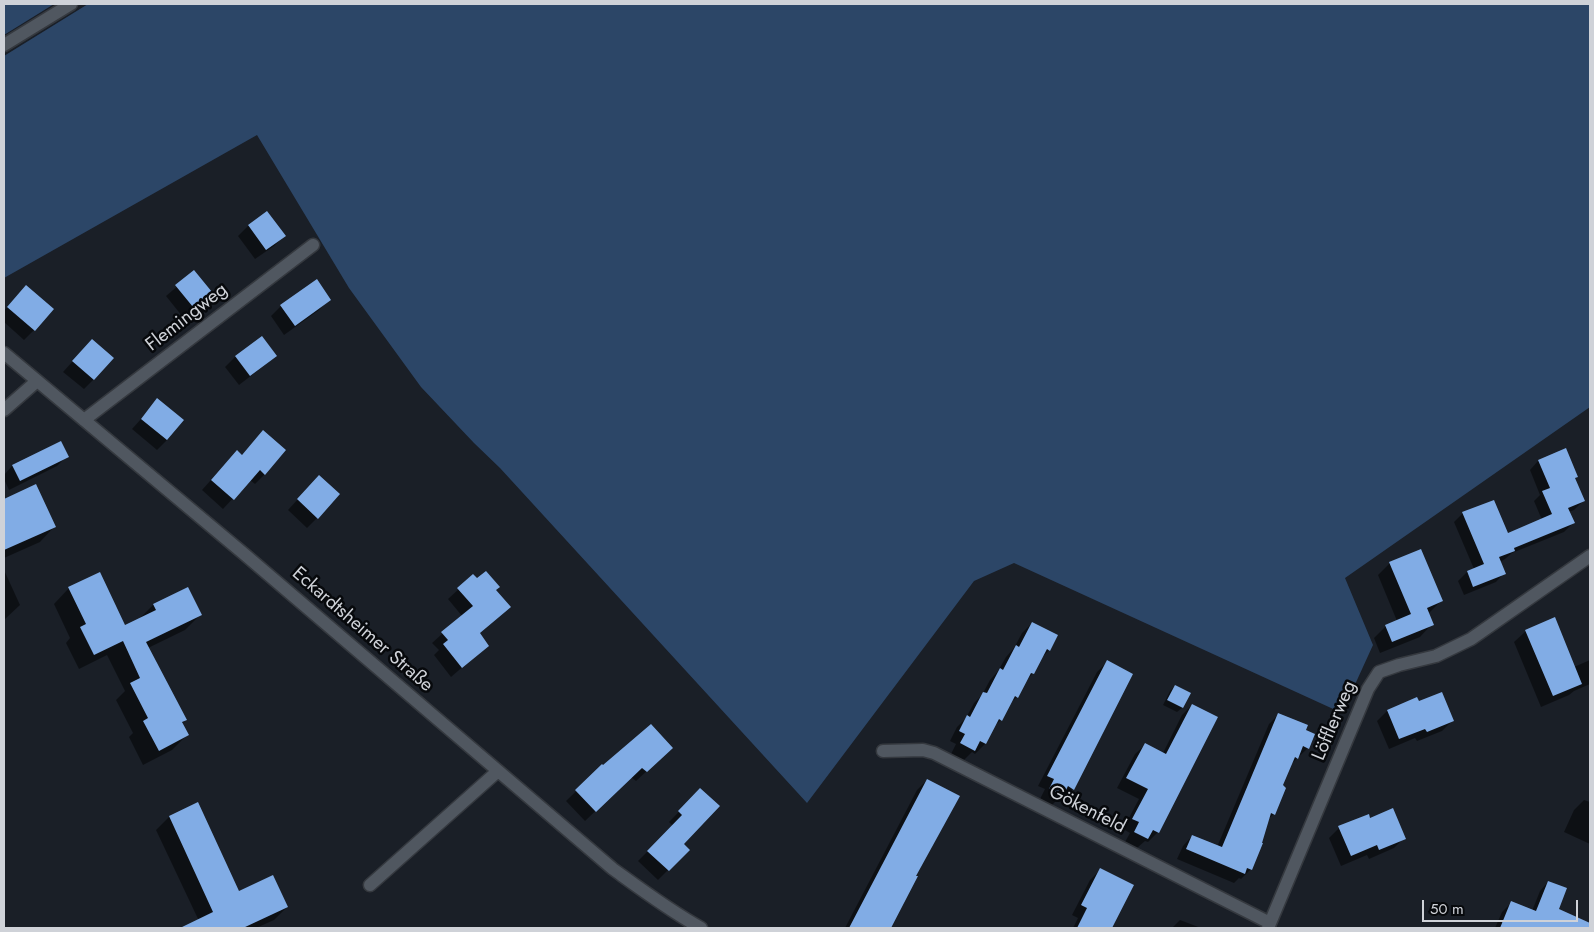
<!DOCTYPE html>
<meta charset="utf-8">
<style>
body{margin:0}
#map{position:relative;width:1594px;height:932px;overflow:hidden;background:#1a1f27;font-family:Jost,sans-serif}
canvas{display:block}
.frame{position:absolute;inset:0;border:5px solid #cfd2d8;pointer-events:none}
.scale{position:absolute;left:1422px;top:900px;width:156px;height:22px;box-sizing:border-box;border:2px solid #cfd2d8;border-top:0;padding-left:6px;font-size:15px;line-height:18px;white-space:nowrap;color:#cfd2d8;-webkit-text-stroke:4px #07090c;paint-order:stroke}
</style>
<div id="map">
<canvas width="1594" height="932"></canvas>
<div class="frame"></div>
<div class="scale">50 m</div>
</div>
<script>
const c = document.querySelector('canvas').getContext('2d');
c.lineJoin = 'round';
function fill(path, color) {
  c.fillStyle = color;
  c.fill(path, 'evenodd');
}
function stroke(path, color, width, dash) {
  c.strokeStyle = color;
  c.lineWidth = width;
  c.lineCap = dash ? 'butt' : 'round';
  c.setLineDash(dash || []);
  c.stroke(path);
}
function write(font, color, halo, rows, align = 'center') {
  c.font = font + ' Jost,sans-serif';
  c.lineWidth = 5;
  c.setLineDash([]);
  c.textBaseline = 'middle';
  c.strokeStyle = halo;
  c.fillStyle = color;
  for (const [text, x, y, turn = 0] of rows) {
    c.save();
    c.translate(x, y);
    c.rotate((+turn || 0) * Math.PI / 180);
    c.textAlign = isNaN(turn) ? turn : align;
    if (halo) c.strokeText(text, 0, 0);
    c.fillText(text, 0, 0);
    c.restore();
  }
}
const green = new Path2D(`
 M 4,4 L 54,4 L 4,35 Z
 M 88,4 L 1590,4 L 1590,407 L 1345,578 L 1373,645 L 1342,713 L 1014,563 L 974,581 L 807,803 L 500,468 L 474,443 L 421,387 L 349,288 L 257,135 L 4,278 L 4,56 Z`);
const shadow = new Path2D(`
 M 267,212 L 284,236 L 274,246 L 255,259 L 238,236 L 248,226 Z
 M 194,272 L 210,291 L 182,316 L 166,296 Z
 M 16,297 L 34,330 L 24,340 L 4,322 L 4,311 Z
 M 329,299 L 319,310 L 284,335 L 271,316 L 281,306 Z
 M 262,337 L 275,355 L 265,365 L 239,385 L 225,367 L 235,357 Z
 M 92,340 L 94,379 L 84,389 L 63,372 Z
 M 158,400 L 167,440 L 157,450 L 132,429 Z
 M 263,432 L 265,474 L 255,484 L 250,480 L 223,509 L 202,490 L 227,462 L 241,456 Z
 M 60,443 L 67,456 L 57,466 L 9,490 L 4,479 L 4,475 L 12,466 Z
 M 1538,461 L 1577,477 L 1574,479 L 1583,501 L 1574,510 L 1569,512 L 1573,523 L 1564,532 L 1512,553 L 1505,559 L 1500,562 L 1504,573 L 1496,582 L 1464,595 L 1458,581 L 1467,572 L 1474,569 L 1454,522 L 1463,513 L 1507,535 L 1542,520 L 1534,501 L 1540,495 L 1530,470 Z
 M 35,486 L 54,527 L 40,542 L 4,558 L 4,500 Z
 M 309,487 L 317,518 L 307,528 L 288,510 Z
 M 1390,563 L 1441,601 L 1428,614 L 1432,624 L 1420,637 L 1380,653 L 1374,638 L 1386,626 L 1397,621 L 1378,575 Z
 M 4,570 L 20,605 L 4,620 Z
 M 473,576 L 509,607 L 479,634 L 488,645 L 451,677 L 434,655 L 439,650 L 432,643 L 462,616 L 448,599 Z
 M 69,588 L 124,626 L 138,620 L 153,605 L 187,588 L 200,615 L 185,630 L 148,648 L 186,719 L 182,724 L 187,735 L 172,750 L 143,765 L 129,737 L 133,733 L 116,700 L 125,691 L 107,655 L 79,669 L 66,643 L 70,638 L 54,604 Z
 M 1032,623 L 1049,650 L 1040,660 L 1033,673 L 1025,682 L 1017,697 L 1008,705 L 1001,720 L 992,728 L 985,744 L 975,754 L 972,752 L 964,760 L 951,754 L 956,744 L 950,741 L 957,727 L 966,718 L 974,703 L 982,695 L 990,680 L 998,671 L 1006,657 L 1014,648 L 1022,633 Z
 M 1526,631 L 1574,667 L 1590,660 L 1590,684 L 1574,691 L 1569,695 L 1541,707 L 1514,642 Z
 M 1107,662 L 1073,789 L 1063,799 L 1060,797 L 1052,805 L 1040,799 L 1045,789 L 1038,786 L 1097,672 Z
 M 1175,686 L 1189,694 L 1182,708 L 1177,712 L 1163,705 L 1170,691 Z
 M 1418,703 L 1452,721 L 1442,731 L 1417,741 L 1415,738 L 1389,749 L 1377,721 L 1387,711 Z
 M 1192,705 L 1158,832 L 1148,842 L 1145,841 L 1137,848 L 1125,842 L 1130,833 L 1123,829 L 1139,799 L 1117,788 L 1135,754 L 1145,745 L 1163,753 L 1182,715 Z
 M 1279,714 L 1304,731 L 1308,748 L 1290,765 L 1282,786 L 1274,814 L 1267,820 L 1251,869 L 1241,879 L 1239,878 L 1234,883 L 1177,859 L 1183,846 L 1192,836 L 1217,847 L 1269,724 Z
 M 661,758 L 636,781 L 631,777 L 585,821 L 566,801 L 602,766 Z
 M 927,780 L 915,876 L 916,877 L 889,928 L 845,928 L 917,790 Z
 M 700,790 L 682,844 L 688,850 L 658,880 L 638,861 L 673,826 L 669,822 Z
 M 1584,800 L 1590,802 L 1590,844 L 1564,832 L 1574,810 Z
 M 197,804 L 239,892 L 287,907 L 274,920 L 256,928 L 183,928 L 199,921 L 156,830 L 169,817 Z
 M 1370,819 L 1404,838 L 1394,848 L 1369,859 L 1367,855 L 1341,866 L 1329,838 L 1339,828 Z
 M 1100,870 L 1132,886 L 1110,928 L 1073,928 L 1078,918 L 1072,915 L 1090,880 Z
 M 1548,882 L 1557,910 L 1590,924 L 1590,928 L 1495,928 L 1502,912 L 1512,902 L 1532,911 L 1540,891 Z
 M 1180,920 L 1201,928 L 1172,928 Z`);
const building = new Path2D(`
 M 267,211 L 286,236 L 266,250 L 248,225 Z
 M 194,270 L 212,292 L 193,307 L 175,285 Z
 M 317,279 L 331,300 L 295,326 L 280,305 Z
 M 26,285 L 54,309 L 35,331 L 7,307 Z
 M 262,336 L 277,356 L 250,376 L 235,356 Z
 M 92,339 L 114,358 L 94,380 L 72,361 Z
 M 157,398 L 184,420 L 167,440 L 141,419 Z
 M 263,430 L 286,450 L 265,475 L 260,470 L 234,500 L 211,480 L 237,450 L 242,455 Z
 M 61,441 L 69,457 L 20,481 L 12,465 Z
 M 1566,448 L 1578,477 L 1575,478 L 1585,501 L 1568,508 L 1575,523 L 1514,548 L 1515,551 L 1499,557 L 1506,574 L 1473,587 L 1467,571 L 1484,564 L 1462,512 L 1494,500 L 1508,533 L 1552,514 L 1542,491 L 1550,488 L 1538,460 Z
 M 319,475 L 340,494 L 318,519 L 297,499 Z
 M 36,484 L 56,527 L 4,550 L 4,499 Z
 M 1421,549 L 1443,601 L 1427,608 L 1434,625 L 1392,642 L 1385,625 L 1411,614 L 1389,562 Z
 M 486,571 L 500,587 L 496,590 L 511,607 L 480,633 L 489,646 L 462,668 L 443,644 L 448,640 L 441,632 L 473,606 L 457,588 L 473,574 L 477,578 Z
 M 100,572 L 125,625 L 156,610 L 153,604 L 188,587 L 202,615 L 146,642 L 187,720 L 182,722 L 189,735 L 159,751 L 143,721 L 148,718 L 130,683 L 140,678 L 123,641 L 94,655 L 80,627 L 86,624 L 68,587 Z
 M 1555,617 L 1582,684 L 1553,696 L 1525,630 Z
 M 1032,622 L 1058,635 L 1050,651 L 1047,649 L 1034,674 L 1031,673 L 1018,698 L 1015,696 L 1002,721 L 999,719 L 986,744 L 980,741 L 975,751 L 960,743 L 965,734 L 959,731 L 967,715 L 970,717 L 983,692 L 987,693 L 1000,668 L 1003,670 L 1016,645 L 1019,647 Z
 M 1107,660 L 1133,674 L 1074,790 L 1068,786 L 1063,796 L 1049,789 L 1054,779 L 1047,776 Z
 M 1175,685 L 1191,693 L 1183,708 L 1167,700 Z
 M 1442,692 L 1454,721 L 1427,732 L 1425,729 L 1399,739 L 1387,710 L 1417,697 L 1419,701 Z
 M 1192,704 L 1218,717 L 1159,833 L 1153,830 L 1148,839 L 1134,832 L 1139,822 L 1132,819 L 1148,789 L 1126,778 L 1145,743 L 1166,754 Z
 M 1278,713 L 1308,725 L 1306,730 L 1315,734 L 1309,749 L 1303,746 L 1298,759 L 1295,757 L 1283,785 L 1286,788 L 1275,815 L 1271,813 L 1262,843 L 1263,843 L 1252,870 L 1247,868 L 1245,874 L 1186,849 L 1192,835 L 1222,847 Z
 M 651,724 L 673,748 L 647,772 L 642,768 L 596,812 L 575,790 L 602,764 L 603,765 Z
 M 927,779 L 960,796 L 916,876 L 918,876 L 891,928 L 849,928 Z
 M 700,788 L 720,806 L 684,844 L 690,850 L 669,871 L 647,851 L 682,815 L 678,811 Z
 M 198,802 L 239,891 L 273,875 L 288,907 L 243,928 L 180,928 L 213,912 L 169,816 Z
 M 1393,808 L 1406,839 L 1379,850 L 1377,845 L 1351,856 L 1338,826 L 1369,814 L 1370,818 Z
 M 1100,868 L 1134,885 L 1112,928 L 1077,928 L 1087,908 L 1081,905 Z
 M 1548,881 L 1567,888 L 1559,909 L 1590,923 L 1590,928 L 1500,928 L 1511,901 L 1536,911 Z`);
const minor = new Path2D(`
 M 4,45 L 71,4
 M 4,353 L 243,553 L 613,869 C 642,890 670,911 701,928
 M 4,410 L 37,381
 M 84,420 L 313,245
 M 883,751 L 923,750 L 934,753 L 1270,923
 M 370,885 L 498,771
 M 1268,928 L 1368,689 L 1379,672 L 1399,665 L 1436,656 L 1471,639 L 1590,556`);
const streetNames = [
 ["Flemingweg",187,318,-38],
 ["Eckardtsheimer Straße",362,630,41],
 ["Löfflerweg",1335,721,-67],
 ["Gökenfeld",1087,810,27]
];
fill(green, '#2c4667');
fill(shadow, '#0007');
fill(building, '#81ace5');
stroke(minor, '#35393f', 15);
stroke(minor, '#505760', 12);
write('19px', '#cfd2d8', '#07090c', streetNames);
</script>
